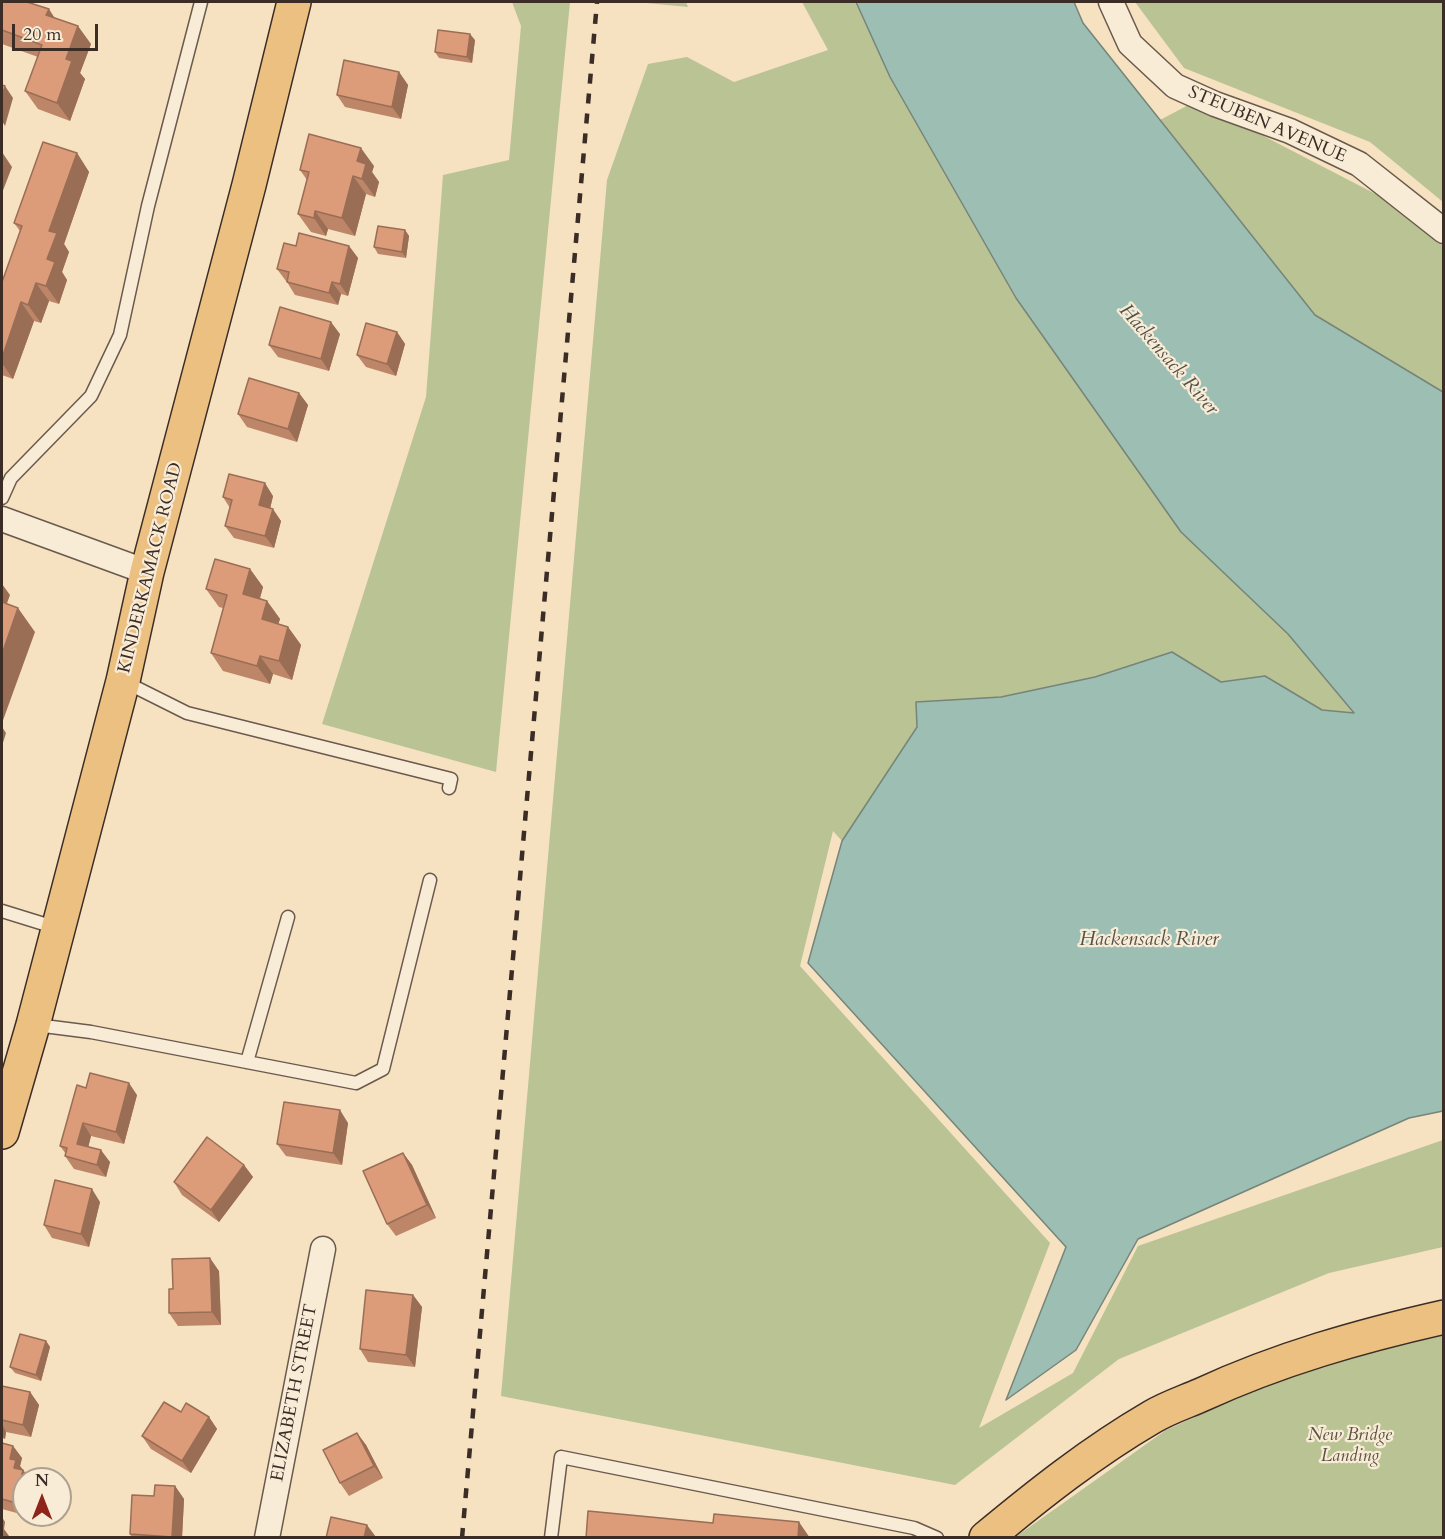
<!DOCTYPE html>
<style>
body{margin:0}
#map{position:relative;width:1445px;height:1539px;overflow:hidden;background:#f6e1c1;font-family:Cardo,serif}
canvas{display:block}
.frame{position:absolute;inset:0;border:3px solid #3b2d26;pointer-events:none}
.north{position:absolute;left:12px;top:1467px;width:60px;height:60px;box-sizing:border-box;background:#f9ecd7;border:2px solid #ada090;border-radius:50%;rotate:0deg;font-size:16px;font-weight:700;line-height:24px;text-align:center;color:#3b2d26}
.north::after{content:'';display:block;margin:auto;width:21px;height:27px;background:#8f2418;clip-path:polygon(50% 0,100% 100%,50% 72%,0 100%)}
.scale{position:absolute;left:12px;top:24px;width:86px;height:27px;box-sizing:border-box;border:3px solid #3b2d26;border-top:0;padding-left:8px;font-size:18px;line-height:21px;white-space:nowrap;color:#3b2d26;-webkit-text-stroke:4px #f9ecd7;paint-order:stroke}
</style>
<div id="map">
<canvas width="1445" height="1539"></canvas>
<div class="frame"></div>
<div class="north">N</div>
<div class="scale">20 m</div>
</div>
<script>
const c = document.querySelector('canvas').getContext('2d');
c.lineJoin = 'round';
function fill(path, color) {
  c.fillStyle = color;
  c.fill(path, 'evenodd');
}
function stroke(path, color, width, dash) {
  c.strokeStyle = color;
  c.lineWidth = width;
  c.lineCap = dash ? 'butt' : 'round';
  c.setLineDash(dash || []);
  c.stroke(path);
}
function write(font, color, halo, rows, align = 'center') {
  c.font = font + ' Cardo,serif';
  c.lineWidth = 4.5;
  c.setLineDash([]);
  c.textBaseline = 'middle';
  c.strokeStyle = halo;
  c.fillStyle = color;
  for (const [text, x, y, turn = 0] of rows) {
    c.save();
    c.translate(x, y);
    c.rotate((+turn || 0) * Math.PI / 180);
    c.textAlign = isNaN(turn) ? turn : align;
    if (halo) c.strokeText(text, 0, 0);
    c.fillText(text, 0, 0);
    c.restore();
  }
}
const green = new Path2D(`
 M 512,2 L 570,2 L 496,772 L 322,724 L 426,397 L 443,175 L 509,160 L 521,26 Z
 M 636,2 L 686,2 L 688,7 Z
 M 802,2 L 856,2 L 890,77 L 1288,634 L 1354,714 L 1322,710 L 1265,676 L 1221,682 L 1172,652 L 1095,677 L 1001,697 L 916,702 L 917,726 L 842,841 L 833,831 L 800,966 L 1050,1243 L 979,1428 L 1073,1373 L 1138,1246 L 1443,1140 L 1443,1247 L 1329,1273 L 1119,1359 L 955,1485 L 501,1396 L 607,180 L 648,64 L 687,57 L 734,82 L 828,50 Z
 M 1135,2 L 1443,2 L 1443,202 L 1370,142 L 1184,68 Z
 M 1196,101 L 1393,203 L 1443,246 L 1443,392 L 1315,315 L 1160,120 Z
 M 1443,1331 L 1443,1537 L 1014,1538 L 1166,1430 L 1329,1357 Z`);
const water = new Path2D(`
 M 856,2 L 1074,2 L 1083,23 L 1315,315 L 1443,392 L 1443,1111 L 1409,1118 L 1138,1239 L 1076,1350 L 1006,1400 L 1066,1247 L 808,963 L 842,841 L 917,727 L 916,702 L 1001,697 L 1095,677 L 1172,652 L 1221,682 L 1265,676 L 1322,710 L 1354,713 L 1288,634 L 1181,532 L 1016,298 L 890,77 Z`);
const lane = new Path2D(`
 M 2,498 L 11,478 L 91,396 L 120,335 L 148,206 L 201,2
 M 125,682 L 187,713 L 451,779 L 449,788
 M 2,911 L 57,928
 M 36,1025 L 91,1032 L 356,1083 L 383,1069 L 430,880
 M 247,1062 L 288,917
 M 551,1538 L 561,1457 L 914,1528 L 937,1538`);
const street = new Path2D(`
 M 1111,2 L 1130,44 L 1175,86 L 1215,104 L 1290,131 L 1359,164 L 1444,231
 M 2,519 L 147,572
 M 267,1538 L 323,1249`);
const primary = new Path2D(`
 M 2,1132 L 33,1025 L 123,681 L 147,572 L 249,185 L 294,2
 M 986,1538 C 1039,1494 1092,1452 1152,1417 C 1167,1408 1185,1402 1201,1395 C 1279,1359 1360,1336 1444,1317`);
const rail = new Path2D(`
 M 462,1538 L 597,2`);
const wall = new Path2D(`
 M 2,2 L 54,18 L 91,44 L 80,73 L 85,79 L 70,121 L 38,109 L 25,91 L 38,57 L 2,44 Z
 M 475,40 L 472,63 L 439,58 L 435,52 Z
 M 399,72 L 408,85 L 401,119 L 345,107 L 337,95 Z
 M 77,153 L 89,172 L 64,244 L 69,252 L 62,272 L 67,280 L 59,304 L 49,301 L 41,323 L 34,321 L 13,379 L 2,375 L 2,282 L 20,231 L 14,223 Z
 M 374,166 L 372,172 L 379,182 L 375,197 L 366,194 L 355,236 L 328,229 L 326,236 L 311,232 L 298,214 L 307,180 L 300,170 Z
 M 405,230 L 409,236 L 406,258 L 378,254 L 374,247 Z
 M 296,246 L 349,246 L 358,258 L 348,296 L 341,294 L 338,305 L 295,295 L 287,282 L 286,281 L 277,269 Z
 M 397,332 L 405,344 L 396,376 L 366,367 L 357,355 Z
 M 340,334 L 329,371 L 278,357 L 269,345 Z
 M 299,393 L 308,405 L 297,442 L 247,427 L 238,414 Z
 M 273,496 L 270,508 L 281,521 L 274,548 L 234,538 L 225,526 L 230,508 L 223,497 Z
 M 250,569 L 263,587 L 260,598 L 267,601 L 280,619 L 278,624 L 288,627 L 301,645 L 292,680 L 273,674 L 270,684 L 223,671 L 211,653 L 223,608 L 219,607 L 206,589 Z
 M 86,1088 L 137,1095 L 124,1144 L 91,1136 L 88,1147 L 110,1162 L 106,1177 L 74,1169 L 65,1156 L 66,1154 L 60,1146 Z
 M 348,1123 L 342,1165 L 286,1156 L 277,1144 Z
 M 403,1153 L 412,1165 L 436,1218 L 396,1236 L 387,1224 Z
 M 244,1165 L 253,1177 L 219,1222 L 182,1195 L 174,1182 Z
 M 100,1202 L 89,1247 L 52,1238 L 44,1225 Z
 M 219,1271 L 221,1325 L 178,1326 L 169,1313 Z
 M 413,1295 L 422,1307 L 415,1367 L 368,1362 L 360,1349 Z
 M 46,1341 L 50,1347 L 41,1381 L 15,1373 L 10,1367 Z
 M 2,1386 L 30,1392 L 39,1405 L 31,1437 L 6,1432 L 5,1439 L 2,1438 Z
 M 181,1412 L 209,1417 L 217,1429 L 191,1473 L 151,1449 L 142,1436 Z
 M 357,1433 L 366,1445 L 383,1478 L 349,1496 L 340,1483 Z
 M 2,1443 L 13,1446 L 22,1458 L 20,1466 L 30,1479 L 24,1479 L 24,1515 L 2,1509 Z
 M 175,1486 L 184,1499 L 182,1538 L 132,1538 L 130,1534 L 154,1496 Z`);
const shadedWall = new Path2D(`
 M 49,9 L 61,28 L 46,15 Z
 M 78,26 L 91,44 L 80,73 L 85,79 L 70,121 L 57,103 L 66,59 Z
 M 470,34 L 475,40 L 472,63 L 467,57 Z
 M 399,72 L 408,85 L 401,119 L 392,107 Z
 M 5,86 L 13,98 L 5,126 L 2,121 L 2,97 Z
 M 361,148 L 374,166 L 372,172 L 379,182 L 375,197 L 362,179 L 357,161 Z
 M 2,152 L 12,167 L 2,193 Z
 M 77,153 L 89,172 L 64,244 L 69,252 L 62,272 L 67,280 L 59,304 L 46,286 L 49,231 Z
 M 353,176 L 366,194 L 355,236 L 342,218 Z
 M 315,211 L 328,229 L 326,236 L 314,218 Z
 M 405,230 L 409,236 L 406,258 L 402,252 Z
 M 349,246 L 358,258 L 348,296 L 340,284 Z
 M 332,282 L 341,294 L 338,305 L 329,293 Z
 M 36,283 L 49,301 L 41,323 L 28,305 Z
 M 21,302 L 34,321 L 13,379 L 2,363 L 2,358 Z
 M 331,322 L 340,334 L 329,371 L 321,359 Z
 M 397,332 L 405,344 L 396,376 L 387,364 Z
 M 299,393 L 308,405 L 297,442 L 288,429 Z
 M 265,483 L 273,496 L 268,518 L 259,505 Z
 M 273,509 L 281,521 L 274,548 L 265,536 Z
 M 250,569 L 263,587 L 256,612 L 243,594 Z
 M 2,584 L 10,595 L 2,617 Z
 M 267,601 L 280,619 L 274,637 L 262,619 Z
 M 18,608 L 35,632 L 2,723 L 2,654 Z
 M 288,627 L 301,645 L 292,680 L 279,661 Z
 M 260,656 L 273,674 L 270,684 L 257,666 Z
 M 2,727 L 6,733 L 2,746 Z
 M 129,1083 L 137,1095 L 124,1144 L 116,1132 Z
 M 340,1110 L 348,1123 L 342,1165 L 333,1153 Z
 M 83,1123 L 91,1136 L 86,1156 L 77,1144 Z
 M 101,1150 L 110,1162 L 106,1177 L 97,1165 Z
 M 403,1153 L 412,1165 L 436,1218 L 427,1205 Z
 M 244,1165 L 253,1177 L 219,1222 L 211,1210 Z
 M 92,1189 L 100,1202 L 89,1247 L 81,1234 Z
 M 210,1258 L 219,1271 L 221,1325 L 212,1312 Z
 M 413,1295 L 422,1307 L 415,1367 L 406,1355 Z
 M 46,1341 L 50,1347 L 41,1381 L 36,1375 Z
 M 30,1392 L 39,1405 L 31,1437 L 23,1425 Z
 M 209,1417 L 217,1429 L 191,1473 L 182,1461 Z
 M 2,1424 L 6,1432 L 5,1439 L 2,1435 Z
 M 357,1433 L 366,1445 L 383,1478 L 374,1466 Z
 M 13,1446 L 22,1458 L 20,1466 L 30,1479 L 24,1479 L 24,1514 L 16,1503 L 14,1468 L 10,1459 Z
 M 175,1486 L 184,1499 L 182,1538 L 173,1538 L 172,1537 Z
 M 2,1517 L 5,1522 L 4,1529 L 9,1536 L 8,1538 L 2,1538 Z
 M 799,1522 L 810,1538 L 798,1538 Z
 M 367,1525 L 376,1537 L 376,1538 L 364,1538 Z`);
const building = new Path2D(`
 M 2,2 L 27,2 L 49,9 L 46,15 L 78,26 L 66,59 L 72,61 L 57,103 L 25,91 L 42,45 L 2,30 Z
 M 438,30 L 470,34 L 467,57 L 435,52 Z
 M 344,60 L 399,72 L 392,107 L 337,95 Z
 M 2,85 L 5,86 L 2,97 Z
 M 309,134 L 361,148 L 357,161 L 366,164 L 362,179 L 353,176 L 342,218 L 315,211 L 314,218 L 298,214 L 309,172 L 300,170 Z
 M 43,142 L 77,153 L 49,231 L 57,233 L 47,259 L 55,262 L 46,286 L 36,283 L 28,305 L 21,302 L 2,358 L 2,282 L 22,226 L 14,223 Z
 M 378,226 L 405,230 L 402,252 L 374,247 Z
 M 299,233 L 349,246 L 340,284 L 332,282 L 329,293 L 287,282 L 289,272 L 277,269 L 284,243 L 296,246 Z
 M 280,307 L 331,322 L 321,359 L 269,345 Z
 M 366,323 L 397,332 L 387,364 L 357,355 Z
 M 249,378 L 299,393 L 288,429 L 238,414 Z
 M 229,474 L 265,483 L 259,505 L 273,509 L 265,536 L 225,526 L 232,500 L 223,497 Z
 M 215,559 L 250,569 L 243,594 L 267,601 L 262,619 L 288,627 L 279,661 L 260,656 L 257,666 L 211,653 L 227,595 L 206,589 Z
 M 2,602 L 18,608 L 2,654 Z
 M 90,1073 L 129,1083 L 116,1132 L 83,1123 L 77,1144 L 101,1150 L 97,1165 L 65,1156 L 67,1148 L 60,1146 L 77,1085 L 86,1088 Z
 M 284,1102 L 340,1110 L 333,1153 L 277,1144 Z
 M 207,1137 L 244,1165 L 211,1210 L 174,1182 Z
 M 403,1153 L 427,1205 L 387,1224 L 363,1171 Z
 M 55,1180 L 92,1189 L 81,1234 L 44,1225 Z
 M 210,1258 L 212,1312 L 169,1313 L 169,1289 L 173,1289 L 172,1259 Z
 M 366,1290 L 413,1295 L 406,1355 L 360,1349 Z
 M 20,1334 L 46,1341 L 36,1375 L 10,1367 Z
 M 2,1386 L 30,1392 L 23,1425 L 2,1420 Z
 M 164,1402 L 181,1412 L 186,1403 L 209,1417 L 182,1461 L 142,1436 Z
 M 357,1433 L 374,1466 L 340,1483 L 323,1450 Z
 M 2,1443 L 13,1446 L 10,1459 L 16,1460 L 14,1468 L 23,1470 L 16,1503 L 2,1499 Z
 M 155,1485 L 175,1486 L 172,1537 L 130,1534 L 132,1495 L 154,1496 Z
 M 588,1511 L 713,1523 L 714,1514 L 799,1522 L 798,1538 L 586,1538 Z
 M 331,1517 L 367,1525 L 364,1538 L 326,1538 Z`);
const streetNames = [
 ["STEUBEN AVENUE",1267,125,23],
 ["KINDERKAMACK ROAD",151,568,-76],
 ["ELIZABETH STREET",295,1393,-79]
];
const parkNames = [
 ["New Bridge",1350,1436],
 ["Landing",1350,1457]
];
const waterNames = [
 ["Hackensack River",1168,360,49],
 ["Hackensack River",1149,940]
];
fill(green, '#bac394');
fill(water, '#9dbeb2');
stroke(water, '#76847a', 1.5);
stroke(lane, '#6a5a4d', 15);
stroke(street, '#6a5a4d', 27);
stroke(primary, '#3b2d26', 36);
stroke(lane, '#f9ecd7', 12);
stroke(street, '#f9ecd7', 24);
stroke(primary, '#ebc080', 33);
stroke(rail, '#3b2d26', 4.5, [10, 10]);
fill(wall, '#bd8669');
fill(shadedWall, '#9a6d55');
fill(building, '#dc9c7a');
stroke(building, '#9a6d55', 1.5);
write('18px', '#3b2d26', '#f9ecd7', streetNames);
write('italic 18px', '#5b5242', '#f9ecd7', parkNames);
write('italic 20px', '#545149', '#f9ecd7', waterNames);
</script>
